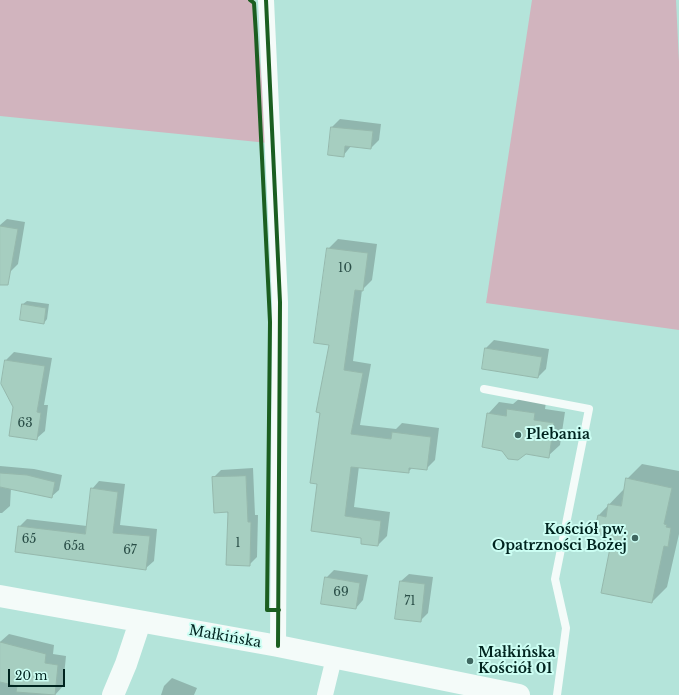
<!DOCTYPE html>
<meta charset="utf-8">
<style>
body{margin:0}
#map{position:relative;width:679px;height:695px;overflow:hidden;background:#b4e4da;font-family:"Libre Baskerville",serif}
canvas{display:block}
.scale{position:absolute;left:8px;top:669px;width:57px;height:18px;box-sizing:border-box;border:2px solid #00241f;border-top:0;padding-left:5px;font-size:12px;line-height:14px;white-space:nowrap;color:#00241f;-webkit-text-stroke:3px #ccfef3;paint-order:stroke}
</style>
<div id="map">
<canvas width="679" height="695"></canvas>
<div class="scale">20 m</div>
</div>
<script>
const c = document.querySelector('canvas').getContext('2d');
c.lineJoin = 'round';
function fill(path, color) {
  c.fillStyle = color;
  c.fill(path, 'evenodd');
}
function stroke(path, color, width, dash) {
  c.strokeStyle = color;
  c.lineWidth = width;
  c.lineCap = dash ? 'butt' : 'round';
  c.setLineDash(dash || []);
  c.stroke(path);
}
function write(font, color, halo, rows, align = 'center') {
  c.font = font + ' "Libre Baskerville",serif';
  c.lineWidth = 4;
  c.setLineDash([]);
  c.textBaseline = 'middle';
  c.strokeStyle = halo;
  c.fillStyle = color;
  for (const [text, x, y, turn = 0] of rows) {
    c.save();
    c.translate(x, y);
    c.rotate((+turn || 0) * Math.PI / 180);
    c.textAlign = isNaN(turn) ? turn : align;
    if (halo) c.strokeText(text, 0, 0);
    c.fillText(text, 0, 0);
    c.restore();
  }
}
const forest = new Path2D(`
 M 0,0 L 254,0 L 268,143 L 0,116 Z
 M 532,0 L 676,0 L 679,62 L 679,330 L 486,303 Z`);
const shadow = new Path2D(`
 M 340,119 L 381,124 L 379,140 L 371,148 L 351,146 L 343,156 L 332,127 Z
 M 7,219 L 25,222 L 18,264 L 10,272 L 0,270 L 0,225 Z
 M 338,239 L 377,244 L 372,280 L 362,290 L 353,361 L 371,364 L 360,425 L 396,429 L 402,423 L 439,428 L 435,460 L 426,469 L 412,468 L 408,472 L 359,466 L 354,507 L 390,512 L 387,536 L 378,545 L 362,537 L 312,530 L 319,483 L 330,344 L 328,249 Z
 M 27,301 L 49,304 L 47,319 L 44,323 L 23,304 Z
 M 494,340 L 549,349 L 546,369 L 538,377 L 483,368 L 486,348 Z
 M 14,352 L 52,358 L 44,405 L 48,405 L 45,431 L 37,438 L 6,360 Z
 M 520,398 L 546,402 L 545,409 L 565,412 L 560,445 L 548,456 L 488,414 L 499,402 L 513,404 Z
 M 642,464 L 679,471 L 679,534 L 667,587 L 652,602 L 612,543 L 603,534 L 599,515 L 624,489 L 627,479 Z
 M 0,466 L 34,469 L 62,475 L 59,490 L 51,497 L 11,488 L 10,506 L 2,513 L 0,513 Z
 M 253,468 L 255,515 L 258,515 L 257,557 L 249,565 L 213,478 L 221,470 Z
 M 99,481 L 125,484 L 120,525 L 157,529 L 154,561 L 146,568 L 19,527 L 27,519 L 87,526 L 92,489 Z
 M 334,570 L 368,575 L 363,600 L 356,608 L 326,578 Z
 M 409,574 L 433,577 L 428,613 L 420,621 L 401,581 Z
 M 9,634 L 54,645 L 53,654 L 66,656 L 63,686 L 55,695 L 0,695 L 0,642 Z
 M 172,678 L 197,688 L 194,695 L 161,695 L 164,686 Z`);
const building = new Path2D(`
 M 331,127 L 373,131 L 371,149 L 345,146 L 344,157 L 328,155 Z
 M 0,226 L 18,229 L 8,285 L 0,285 Z
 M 327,248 L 368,253 L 363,291 L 355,290 L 344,370 L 363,373 L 351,434 L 391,439 L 392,432 L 431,437 L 427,470 L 409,468 L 409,473 L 351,467 L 345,516 L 381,521 L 378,546 L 361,544 L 361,538 L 311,531 L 317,484 L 310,483 L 320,413 L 316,412 L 329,345 L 314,343 Z
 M 22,304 L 46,308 L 44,324 L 20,320 Z
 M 485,348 L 542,357 L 538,378 L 482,369 Z
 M 5,360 L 45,366 L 37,412 L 41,413 L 37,440 L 9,436 L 13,407 L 1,384 Z
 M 507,409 L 535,413 L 534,420 L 554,423 L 549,458 L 526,454 L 518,460 L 508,459 L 502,451 L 482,447 L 487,413 L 506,416 Z
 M 0,473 L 27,475 L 55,482 L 52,498 L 0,487 Z
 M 246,476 L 248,522 L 251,522 L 250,566 L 226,565 L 228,512 L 214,513 L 212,477 Z
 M 626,478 L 672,488 L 664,524 L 667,525 L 666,527 L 671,528 L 668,547 L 664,546 L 652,603 L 601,593 L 611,543 L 601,541 L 602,534 L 594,533 L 598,515 L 606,517 L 608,504 L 621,506 Z
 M 91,488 L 118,492 L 113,533 L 150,536 L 146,570 L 15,552 L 18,526 L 85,534 Z
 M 325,577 L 360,583 L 356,609 L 321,604 Z
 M 400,581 L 425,584 L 421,622 L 395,619 Z
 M 0,642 L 46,654 L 45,663 L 58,665 L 55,695 L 16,692 L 17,686 L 0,682 Z`);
const lane = new Path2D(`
 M 484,389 L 589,409 L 555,579 L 566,628 L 557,695`);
const street = new Path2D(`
 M 266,0 L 280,302 L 278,646
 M 325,695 L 334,658`);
const secondary = new Path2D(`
 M 0,596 L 278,646 L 519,695
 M 113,695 L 126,664 L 140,622`);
const cycleway = new Path2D(`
 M 250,0 L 254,3 L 256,35 L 270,322 L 267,610 L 279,610
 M 266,0 L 280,302 L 278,646`);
const markers = [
 [518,435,4,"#3f6760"],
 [635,538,4,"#3f6760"],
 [470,661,4,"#3f6760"]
];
const numberNames = [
 ["10",345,269],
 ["63",25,424],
 ["65",29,540],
 ["1",238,544],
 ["65a",74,547],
 ["67",130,551],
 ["69",341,593],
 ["71",410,602]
];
const poiNames = [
 ["Plebania",526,435],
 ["Kościół pw.",627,530,"right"],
 ["Opatrzności Bożej",627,546,"right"],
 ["Małkińska",478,653],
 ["Kościół 01",478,669]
];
const streetNames = [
 ["Małkińska",225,637,10]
];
fill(forest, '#d1b4be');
fill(shadow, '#0003');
fill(building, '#a6cec0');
stroke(building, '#95b8ac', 1);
stroke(lane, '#f4fbf9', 8);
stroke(street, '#f4fbf9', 16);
stroke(secondary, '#f4fbf9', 22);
stroke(cycleway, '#1b5e20', 4);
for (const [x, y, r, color] of markers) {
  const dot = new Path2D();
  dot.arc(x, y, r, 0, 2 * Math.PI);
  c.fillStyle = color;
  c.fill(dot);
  stroke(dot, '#ccfef3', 1.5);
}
write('12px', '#2a4e47', null, numberNames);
write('bold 14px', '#00241f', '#ccfef3', poiNames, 'left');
write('14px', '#00241f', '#ccfef3', streetNames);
</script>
